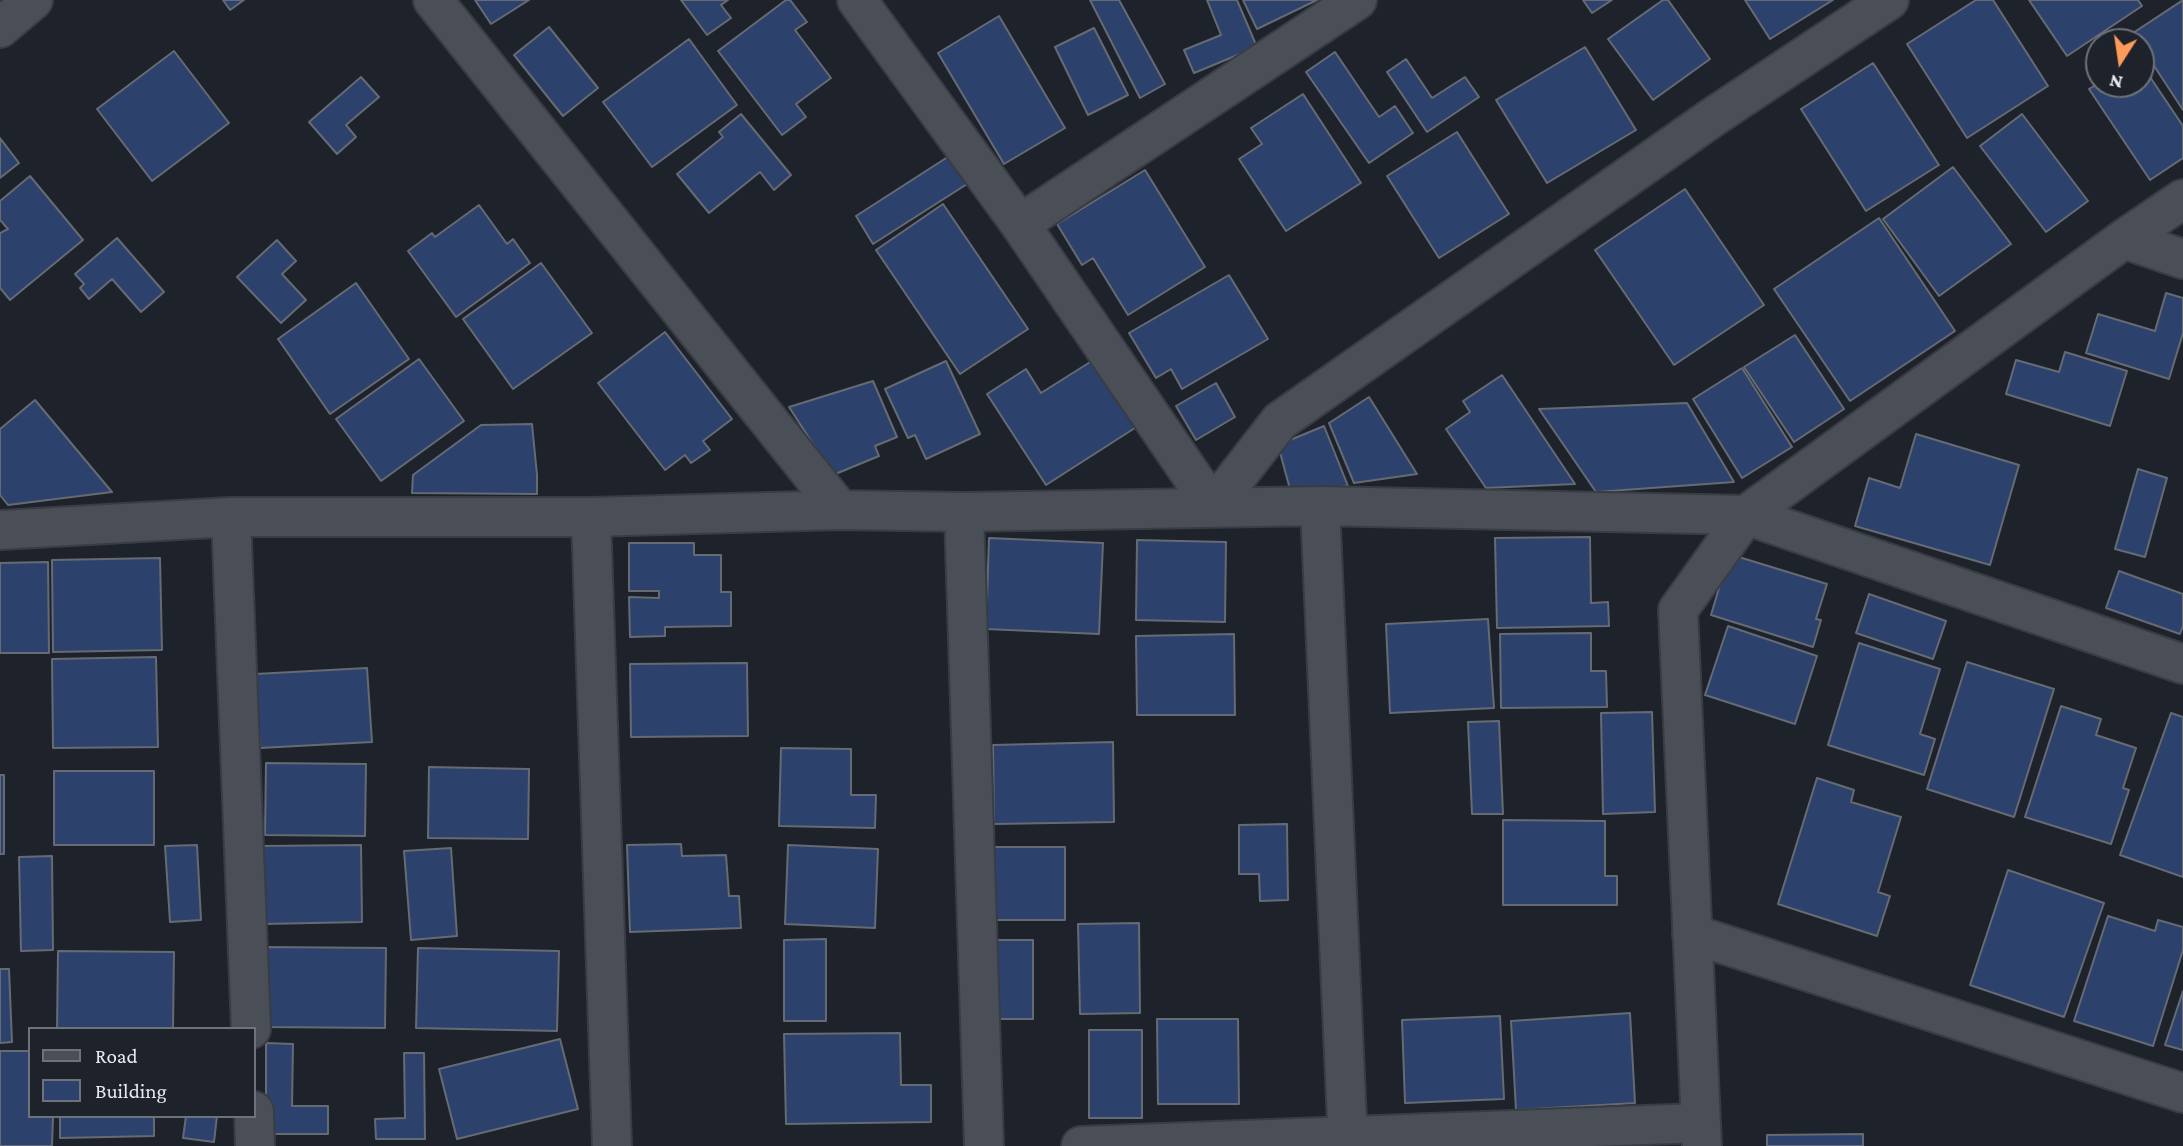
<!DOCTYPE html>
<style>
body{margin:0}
#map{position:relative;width:2183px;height:1146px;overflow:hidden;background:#1e222a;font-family:"Crimson Pro",serif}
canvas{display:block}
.legend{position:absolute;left:28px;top:1027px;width:228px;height:91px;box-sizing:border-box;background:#1e222a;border:2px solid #6e7279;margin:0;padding:9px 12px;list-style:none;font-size:21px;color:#e7eaef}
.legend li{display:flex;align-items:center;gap:14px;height:35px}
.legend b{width:35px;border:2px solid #6e7279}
.north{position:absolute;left:2085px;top:28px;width:70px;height:70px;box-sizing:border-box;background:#1e222a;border:2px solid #6e7279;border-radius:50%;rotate:192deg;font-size:19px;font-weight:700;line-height:28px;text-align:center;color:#e7eaef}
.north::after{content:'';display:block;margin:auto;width:24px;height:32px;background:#fe9b59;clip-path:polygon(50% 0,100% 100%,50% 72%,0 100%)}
</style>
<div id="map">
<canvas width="2183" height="1146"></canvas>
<ul class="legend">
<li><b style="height:9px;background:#4a4e57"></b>Road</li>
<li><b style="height:19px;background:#2c426d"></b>Building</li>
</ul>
<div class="north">N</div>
</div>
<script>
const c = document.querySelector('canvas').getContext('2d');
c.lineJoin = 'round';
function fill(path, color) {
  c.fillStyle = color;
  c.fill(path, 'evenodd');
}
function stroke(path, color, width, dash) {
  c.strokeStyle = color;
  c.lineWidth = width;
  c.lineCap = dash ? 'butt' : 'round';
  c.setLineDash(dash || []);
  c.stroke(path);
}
const building = new Path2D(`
 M 223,0 L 244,0 L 230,10 Z
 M 475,0 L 529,0 L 491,24 Z
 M 681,0 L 728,0 L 721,5 L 731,18 L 707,35 Z
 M 786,0 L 790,0 L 807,22 L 795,30 L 831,78 L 796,104 L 806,117 L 782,135 L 718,51 Z
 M 1090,0 L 1119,0 L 1165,84 L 1140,98 Z
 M 1207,0 L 1237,0 L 1257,47 L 1194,73 L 1184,50 L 1221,35 Z
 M 1243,0 L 1317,0 L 1257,29 Z
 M 1583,0 L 1612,0 L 1592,13 Z
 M 1663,0 L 1668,0 L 1710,59 L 1653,100 L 1608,39 Z
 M 1745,0 L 1833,0 L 1770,39 Z
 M 1976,0 L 1993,0 L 2048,86 L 1967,138 L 1907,44 Z
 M 2029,0 L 2138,0 L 2142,6 L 2067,56 Z
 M 2183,0 L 2183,110 L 2141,46 L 2141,42 L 2139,42 L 2133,33 Z
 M 999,16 L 1065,128 L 1004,164 L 938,53 Z
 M 549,27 L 598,88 L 563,116 L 514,55 Z
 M 1094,28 L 1128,95 L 1088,115 L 1055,47 Z
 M 689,39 L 737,105 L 652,167 L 603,102 Z
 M 1585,47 L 1636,130 L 1547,183 L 1496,100 Z
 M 174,51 L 229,123 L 152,181 L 97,109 Z
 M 1335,52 L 1379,117 L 1395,106 L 1413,133 L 1369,163 L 1306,72 Z
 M 1406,59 L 1432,98 L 1465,77 L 1479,97 L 1427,132 L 1387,72 Z
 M 1873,63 L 1939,165 L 1866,211 L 1801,109 Z
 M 2146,71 L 2183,126 L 2183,158 L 2150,180 L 2089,89 L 2099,83 L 2108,84 L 2114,93 L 2126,84 L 2141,84 L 2141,74 Z
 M 361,77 L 379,97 L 346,125 L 356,137 L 337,154 L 309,122 Z
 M 1303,94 L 1361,183 L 1286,231 L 1239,159 L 1262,144 L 1251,128 Z
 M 741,114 L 791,175 L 774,190 L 760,172 L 709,213 L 677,174 L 723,137 L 719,132 Z
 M 2022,114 L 2088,201 L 2046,232 L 1980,146 Z
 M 1457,132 L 1509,214 L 1439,258 L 1387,176 Z
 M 0,138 L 19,163 L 0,178 Z
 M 957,151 L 975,179 L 873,244 L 856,216 Z
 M 1953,167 L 2011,244 L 1939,296 L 1883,219 Z
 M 1145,170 L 1205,267 L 1128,315 L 1093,258 L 1082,265 L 1057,224 Z
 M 30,176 L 83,240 L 10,300 L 0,288 L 0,233 L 8,229 L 0,220 L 0,201 Z
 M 1685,189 L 1764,305 L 1674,365 L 1595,250 Z
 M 943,204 L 1028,329 L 960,374 L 876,250 Z
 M 479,205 L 507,244 L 513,239 L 530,263 L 456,317 L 408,251 L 432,233 L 435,237 Z
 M 1879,218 L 1955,331 L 1850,401 L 1774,289 Z
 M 117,238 L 164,292 L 141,312 L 112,279 L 89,299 L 80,288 L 84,284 L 75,274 Z
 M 277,240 L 296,261 L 282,274 L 306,300 L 281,323 L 237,277 Z
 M 541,263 L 592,333 L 513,389 L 463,319 Z
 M 1229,275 L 1268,339 L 1182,389 L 1171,369 L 1156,378 L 1129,333 Z
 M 356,283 L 409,359 L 330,414 L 278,339 Z
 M 2166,293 L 2183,298 L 2183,333 L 2169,379 L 2086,353 L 2098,314 L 2155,331 Z
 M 665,332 L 732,419 L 703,441 L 710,450 L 691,463 L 685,455 L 665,470 L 598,383 Z
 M 1795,335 L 1844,409 L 1794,442 L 1744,367 Z
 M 2065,352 L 2127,371 L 2110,426 L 2006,394 L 2016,360 L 2059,372 Z
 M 419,359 L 464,421 L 381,481 L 336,419 Z
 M 1095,359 L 1138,426 L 1046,485 L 987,394 L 1026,369 L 1041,393 Z
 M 946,361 L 980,434 L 926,459 L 915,435 L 908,438 L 885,389 Z
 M 1742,368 L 1792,447 L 1742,478 L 1693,399 Z
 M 1502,375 L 1575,484 L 1486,488 L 1446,429 L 1470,412 L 1463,401 Z
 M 873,381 L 897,437 L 875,446 L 879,456 L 833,475 L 789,407 Z
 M 1216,383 L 1235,417 L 1196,440 L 1176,406 Z
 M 1369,397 L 1417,474 L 1354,483 L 1329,423 Z
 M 35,400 L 112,492 L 8,505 L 0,495 L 0,429 Z
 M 1687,403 L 1734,482 L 1596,492 L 1539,409 Z
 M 532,424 L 537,475 L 537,494 L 412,493 L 413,475 L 481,425 Z
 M 1324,426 L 1348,486 L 1291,493 L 1278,445 Z
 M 1916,434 L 2019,465 L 1990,565 L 1855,526 L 1869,478 L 1900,488 Z
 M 2138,469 L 2167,478 L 2145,557 L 2115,549 Z
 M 1590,537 L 1591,603 L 1608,602 L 1609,626 L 1497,628 L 1495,538 Z
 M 989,538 L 1103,543 L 1099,634 L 986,629 Z
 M 1137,540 L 1226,542 L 1225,622 L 1136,620 Z
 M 629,543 L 694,543 L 694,555 L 721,555 L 721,592 L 731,592 L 731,626 L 665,627 L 665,636 L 630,637 L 629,597 L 659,598 L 659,591 L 629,591 Z
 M 1729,554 L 1827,584 L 1816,619 L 1821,620 L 1813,647 L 1711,615 Z
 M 160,558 L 162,650 L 53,652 L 52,560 Z
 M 48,562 L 49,653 L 0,653 L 0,563 Z
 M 2119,571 L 2183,594 L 2183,626 L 2180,634 L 2106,608 Z
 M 1869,594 L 1946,621 L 1933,659 L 1856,633 Z
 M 1488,619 L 1494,708 L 1390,713 L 1386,624 Z
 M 1728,626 L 1817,656 L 1795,724 L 1705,695 Z
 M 1591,633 L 1591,671 L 1606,671 L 1607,707 L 1501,708 L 1500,634 Z
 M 1234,634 L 1235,715 L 1137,715 L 1136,636 Z
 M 1859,643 L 1940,669 L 1920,734 L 1935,739 L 1924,775 L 1828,745 Z
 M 156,657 L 158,747 L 53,748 L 52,659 Z
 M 1967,662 L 2054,689 L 2014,817 L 1927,789 Z
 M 747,663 L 748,736 L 631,737 L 630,664 Z
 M 367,668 L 372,742 L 260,748 L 255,674 Z
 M 2061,706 L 2101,719 L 2096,735 L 2136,748 L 2123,788 L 2129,790 L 2111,844 L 2025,817 Z
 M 1652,712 L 1655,812 L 1603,814 L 1601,713 Z
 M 2171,713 L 2183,717 L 2183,877 L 2120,855 Z
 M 1499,721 L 1503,814 L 1472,814 L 1468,722 Z
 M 1113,742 L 1114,822 L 994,824 L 993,745 Z
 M 781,748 L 851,749 L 851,795 L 876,795 L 875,828 L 779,826 Z
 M 266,763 L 366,764 L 365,836 L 265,835 Z
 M 429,767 L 529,769 L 528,839 L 428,838 Z
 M 54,771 L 154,771 L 154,845 L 54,845 Z
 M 0,775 L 4,775 L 4,854 L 0,854 Z
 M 1817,778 L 1854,790 L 1851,802 L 1901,817 L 1878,892 L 1890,896 L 1877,936 L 1778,904 Z
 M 1503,820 L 1605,821 L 1605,876 L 1617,876 L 1617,905 L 1503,905 Z
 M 1287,824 L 1288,900 L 1260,901 L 1259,874 L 1239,874 L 1239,825 Z
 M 681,844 L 682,856 L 726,855 L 729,896 L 739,896 L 741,928 L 630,932 L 627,845 Z
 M 197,845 L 201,920 L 170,922 L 165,846 Z
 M 361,845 L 362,922 L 263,924 L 261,846 Z
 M 788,845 L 878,849 L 875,928 L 785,924 Z
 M 991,847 L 1065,847 L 1065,920 L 991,920 Z
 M 451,848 L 457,936 L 411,940 L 404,851 Z
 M 52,856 L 53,950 L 21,951 L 19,857 Z
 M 2008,870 L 2104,903 L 2064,1017 L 1970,985 Z
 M 2108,916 L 2155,931 L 2158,920 L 2183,927 L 2183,950 L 2153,1046 L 2074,1021 Z
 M 1139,923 L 1140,1013 L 1080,1014 L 1078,924 Z
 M 826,939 L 826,1021 L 784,1021 L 784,940 Z
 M 992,940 L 1033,940 L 1033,1019 L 992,1019 Z
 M 264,947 L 386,948 L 385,1028 L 263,1027 Z
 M 418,948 L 559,951 L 557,1031 L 416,1028 Z
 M 58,951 L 174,952 L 173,1029 L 57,1029 Z
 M 0,969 L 9,969 L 12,1042 L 0,1043 Z
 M 2183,991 L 2183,1050 L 2165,1045 Z
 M 1630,1013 L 1635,1103 L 1516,1110 L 1511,1021 Z
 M 1500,1016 L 1504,1099 L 1405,1103 L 1402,1020 Z
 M 1157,1019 L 1238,1019 L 1239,1104 L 1158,1104 Z
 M 1089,1030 L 1142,1030 L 1142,1118 L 1089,1118 Z
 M 900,1033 L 901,1085 L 931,1085 L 931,1122 L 786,1124 L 784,1034 Z
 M 560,1039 L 578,1109 L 457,1139 L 439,1069 Z
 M 266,1043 L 293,1044 L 292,1106 L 328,1106 L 328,1134 L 266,1134 Z
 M 0,1051 L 30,1051 L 30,1116 L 53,1116 L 52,1146 L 0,1146 Z
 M 404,1053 L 424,1053 L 425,1139 L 376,1139 L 375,1119 L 405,1118 Z
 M 60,1116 L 154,1116 L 154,1136 L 60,1138 Z
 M 186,1116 L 217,1116 L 214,1142 L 183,1138 Z
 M 1863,1134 L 1863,1146 L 1767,1146 L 1767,1135 Z`);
const minor = new Path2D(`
 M 433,0 L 840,510
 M 857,0 L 1020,224 L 1213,507
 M 0,28 L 33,0
 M 1020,224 L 1357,0
 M 2124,239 L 2183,259
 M 1320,506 L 1348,1146
 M 1213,507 L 1280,421 L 1713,117 L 1889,0
 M 964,512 L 984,1146
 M 231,517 L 251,1029
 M 591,517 L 612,1146
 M 0,530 L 231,517 L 591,517 L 840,510 L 964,512 L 1320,506 L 1746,515 L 2183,664
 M 1692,934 L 2183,1093
 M 254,1111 L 255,1146
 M 1081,1146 L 1700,1123
 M 1702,1146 L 1678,610 L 1746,515 L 2124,239 L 2183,199`);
fill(building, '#2c426d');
stroke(building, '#666a73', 2);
stroke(minor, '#393c43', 42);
stroke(minor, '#4a4e57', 38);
</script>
